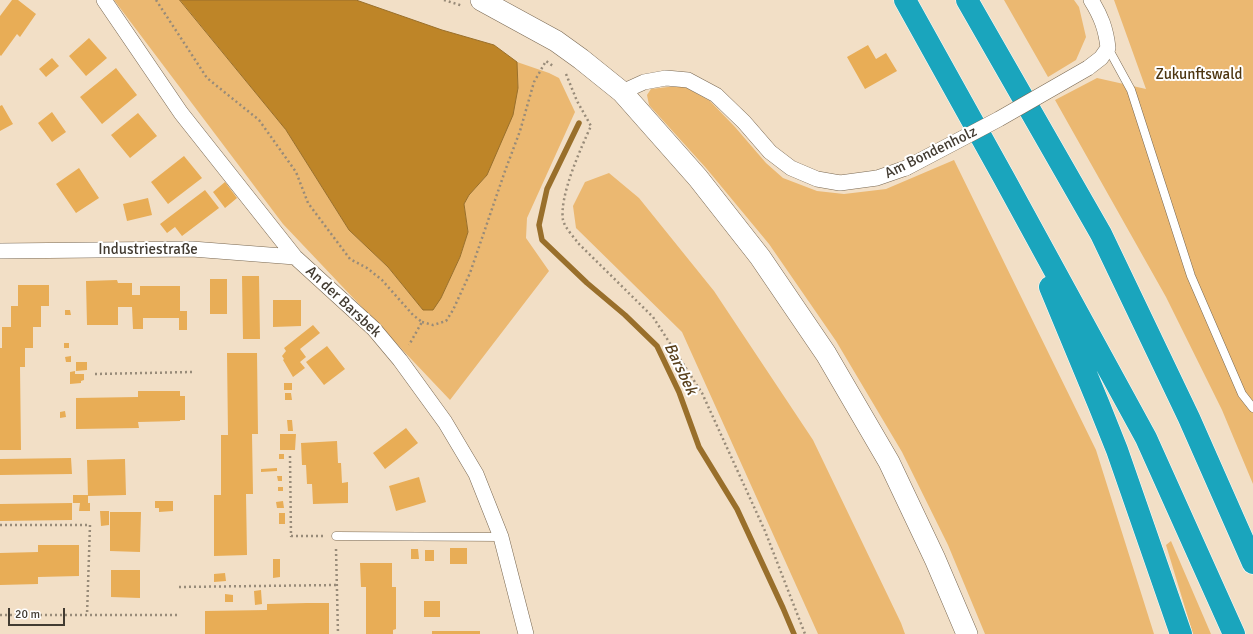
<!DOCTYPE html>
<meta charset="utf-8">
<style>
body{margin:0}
#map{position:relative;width:1253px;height:634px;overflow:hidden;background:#f2dfc6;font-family:Signika,sans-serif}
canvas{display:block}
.scale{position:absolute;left:8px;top:608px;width:57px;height:18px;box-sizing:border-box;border:2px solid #423b31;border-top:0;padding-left:5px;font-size:12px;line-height:14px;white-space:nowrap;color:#423b31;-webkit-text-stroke:3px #fff;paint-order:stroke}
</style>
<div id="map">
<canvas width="1253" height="634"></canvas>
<div class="scale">20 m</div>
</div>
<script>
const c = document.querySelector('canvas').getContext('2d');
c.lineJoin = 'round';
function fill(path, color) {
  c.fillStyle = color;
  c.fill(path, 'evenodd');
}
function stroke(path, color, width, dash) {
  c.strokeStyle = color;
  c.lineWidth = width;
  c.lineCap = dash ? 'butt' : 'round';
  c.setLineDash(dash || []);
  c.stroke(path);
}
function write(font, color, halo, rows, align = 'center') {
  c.font = font + ' Signika,sans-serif';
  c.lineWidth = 4;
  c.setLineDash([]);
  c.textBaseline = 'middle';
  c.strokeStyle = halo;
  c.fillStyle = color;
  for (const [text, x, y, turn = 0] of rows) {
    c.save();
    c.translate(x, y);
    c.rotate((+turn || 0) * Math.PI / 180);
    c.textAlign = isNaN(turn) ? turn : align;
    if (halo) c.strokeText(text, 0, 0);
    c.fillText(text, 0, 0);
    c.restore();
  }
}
const green = new Path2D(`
 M 114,0 L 180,0 L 286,130 L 349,230 L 388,267 L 423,310 L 441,298 L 460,257 L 468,232 L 464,204 L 469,195 L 487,175 L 518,88 L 517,62 L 549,73 L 559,78 L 575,112 L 527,218 L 526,238 L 549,271 L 450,400 L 283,224 Z
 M 1004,0 L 1074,0 L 1079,7 L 1086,37 L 1076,60 L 1048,77 Z
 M 1114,0 L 1253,0 L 1253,484 L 1222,410 L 1166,297 L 1055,100 L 1097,78 L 1146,89 Z
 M 668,87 L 685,87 L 710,101 L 735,127 L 766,163 L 783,178 L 817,191 L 844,194 L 886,189 L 954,160 L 1096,450 L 1154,634 L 985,634 L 948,545 L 902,452 L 836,341 L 769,244 L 706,168 L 649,105 L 647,95 L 651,89 Z
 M 609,173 L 639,198 L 714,291 L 813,440 L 901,623 L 905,634 L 818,634 L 682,332 L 576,228 L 573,206 L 585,182 Z
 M 1171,541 L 1211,634 L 1193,634 L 1166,545 Z`);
const water = new Path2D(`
 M 180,0 L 356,0 L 442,30 L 494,45 L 517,62 L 518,88 L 513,115 L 487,175 L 469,195 L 464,204 L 468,232 L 460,257 L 441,298 L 433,310 L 423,310 L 388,267 L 349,230 L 286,130 Z`);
const stream = new Path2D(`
 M 579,123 L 547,189 L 539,225 L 542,240 L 587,283 L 625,315 L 657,346 L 679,392 L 699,447 L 737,509 L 783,608 L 794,634`);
const building = new Path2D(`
 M 12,0 L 18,0 L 36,14 L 20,37 L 17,34 L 1,56 L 0,55 L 0,16 Z
 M 89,38 L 107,58 L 86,76 L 69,56 Z
 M 868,45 L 876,59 L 886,53 L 897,71 L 865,89 L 847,57 Z
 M 52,58 L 59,66 L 46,77 L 39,69 Z
 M 116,68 L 137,95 L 102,124 L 80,97 Z
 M 2,105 L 13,124 L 0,131 L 0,106 Z
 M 52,112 L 66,132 L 52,142 L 38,123 Z
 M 138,113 L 157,136 L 130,158 L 111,135 Z
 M 184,156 L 202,178 L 168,204 L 151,182 Z
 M 79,168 L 99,198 L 76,213 L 56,184 Z
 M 225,182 L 237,198 L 225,208 L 213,192 Z
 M 205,190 L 219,208 L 182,236 L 175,227 L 167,233 L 160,224 Z
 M 148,198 L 152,215 L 127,221 L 123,204 Z
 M 242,276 L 259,276 L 260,339 L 243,339 Z
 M 210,279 L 227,279 L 227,314 L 210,314 Z
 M 117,280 L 118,283 L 132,283 L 132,295 L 140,295 L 140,286 L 180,286 L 180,311 L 187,311 L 187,330 L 179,330 L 179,318 L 143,318 L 143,329 L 133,329 L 132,307 L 118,307 L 118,325 L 87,325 L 86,281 Z
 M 18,285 L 49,285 L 49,306 L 41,306 L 41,327 L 33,327 L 33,348 L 25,348 L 25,367 L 20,367 L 21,450 L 0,450 L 0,348 L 2,348 L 2,327 L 11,327 L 11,306 L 18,306 Z
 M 273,300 L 301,300 L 301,326 L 273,327 Z
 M 65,310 L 70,310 L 71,315 L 65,315 Z
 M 313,325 L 320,333 L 300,349 L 306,357 L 300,362 L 305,368 L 293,377 L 283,360 L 284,359 L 282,356 L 286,351 L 284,348 Z
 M 64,343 L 69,343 L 69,348 L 64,348 Z
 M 327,346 L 345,369 L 324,385 L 306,362 Z
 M 227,353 L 257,353 L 258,434 L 252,434 L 253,494 L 246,494 L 247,555 L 214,556 L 214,495 L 221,495 L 221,435 L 228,435 Z
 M 71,356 L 71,362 L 66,362 L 65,357 Z
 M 76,362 L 87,362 L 87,370 L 76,371 Z
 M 75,371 L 75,374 L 84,374 L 84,380 L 81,381 L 81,383 L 70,384 L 70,372 Z
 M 284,383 L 292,383 L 292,390 L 284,390 Z
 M 138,391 L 180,391 L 180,396 L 185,396 L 185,420 L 180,420 L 180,421 L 138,422 L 139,428 L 76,429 L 76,398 L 138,397 Z
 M 285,393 L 291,393 L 292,400 L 285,400 Z
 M 65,411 L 66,417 L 60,418 L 60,412 Z
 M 287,420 L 292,420 L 293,431 L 288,431 Z
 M 406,428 L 418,443 L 385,469 L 373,453 Z
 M 280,434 L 296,434 L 295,450 L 280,450 Z
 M 337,441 L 338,463 L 341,463 L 342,483 L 348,482 L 348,503 L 313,504 L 312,484 L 307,484 L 306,465 L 302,465 L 301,443 Z
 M 279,454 L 284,454 L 284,459 L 279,459 Z
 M 71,458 L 72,474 L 0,475 L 0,459 Z
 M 125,459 L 126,495 L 88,496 L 87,460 Z
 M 277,468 L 277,471 L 261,472 L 261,469 Z
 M 277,476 L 282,476 L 282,481 L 278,481 Z
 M 419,477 L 426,502 L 396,511 L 389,486 Z
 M 278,487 L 283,487 L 283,491 L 278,491 Z
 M 73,495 L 88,495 L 88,503 L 90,503 L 90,511 L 79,511 L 80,503 L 73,503 Z
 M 155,501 L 173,501 L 173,511 L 159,512 L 159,508 L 155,508 Z
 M 283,501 L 284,508 L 277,508 L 276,502 Z
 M 72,503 L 72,520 L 0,521 L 0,504 Z
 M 100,511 L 109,511 L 109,525 L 101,526 Z
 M 110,512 L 141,512 L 140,552 L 110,551 Z
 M 279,513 L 285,513 L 285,524 L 279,524 Z
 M 38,545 L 79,545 L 79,576 L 38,577 L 38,584 L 0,585 L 0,553 L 38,552 Z
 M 450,548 L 467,548 L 467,564 L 450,564 Z
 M 411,549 L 418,549 L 419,559 L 411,559 Z
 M 425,550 L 434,550 L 434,561 L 425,561 Z
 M 273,559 L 280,559 L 280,577 L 273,578 Z
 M 360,563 L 392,563 L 392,587 L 396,587 L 396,629 L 393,630 L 393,634 L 366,634 L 366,587 L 361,587 Z
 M 111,570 L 140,570 L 140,598 L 111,597 Z
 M 225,573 L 226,581 L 214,582 L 214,574 Z
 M 261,590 L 262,604 L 255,605 L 254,591 Z
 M 225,594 L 233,595 L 233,602 L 225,602 Z
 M 424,601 L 440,601 L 440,617 L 424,617 Z
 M 307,603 L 329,603 L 329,634 L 205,634 L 205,611 L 267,610 L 267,604 Z
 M 432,631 L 480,631 L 480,634 L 432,634 Z`);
const path = new Path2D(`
 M 156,0 L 207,78 L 259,120 L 296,172 L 308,203 L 350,259 L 367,268 L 382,280 L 413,315 L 422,322 L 409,345
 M 444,0 L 463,6
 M 566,74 L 577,101 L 591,126 C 581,148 559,196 563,220 C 565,228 573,236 578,243 L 653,317 L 702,393 L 765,531 L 805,634
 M 422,322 L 433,325 L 446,321 L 453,310 L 470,273 L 505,171 L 520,131 L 534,82 L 546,61 L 553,66
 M 95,374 L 193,372
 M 290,456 L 291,536 L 323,536
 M 0,525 L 90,525 L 87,615
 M 336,549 L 338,634
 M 179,587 L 336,585
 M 0,615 L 180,615`);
const service = new Path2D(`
 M 1108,48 L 1131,90 L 1191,276 L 1242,394 L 1253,408
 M 336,536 L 501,537`);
const minor = new Path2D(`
 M 104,0 L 181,113 L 295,257 L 374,329 L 400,360 L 445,422 L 476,474 L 501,537 L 526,634
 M 1088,68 L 1101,58 L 1108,48 C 1106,29 1101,16 1091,0
 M 622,92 L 644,82 L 666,78 L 688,80 L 716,95 L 744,122 L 770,152 L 791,168 L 817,179 L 840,183 L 877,178 L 906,168
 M 0,251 L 192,249 L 295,257`);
const secondary = new Path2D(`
 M 481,0 L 556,41 L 581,59 L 622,92 L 698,178 L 760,257 L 826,354 L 889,462 L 935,559 L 967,634`);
const motorway = new Path2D(`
 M 905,0 L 1004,178 L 1146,438 L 1234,634
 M 967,0 L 1101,234 L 1189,418 L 1253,563
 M 1050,287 L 1099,405 L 1117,450 L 1181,634`);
const minorBridge = new Path2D(`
 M 906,168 L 999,119 L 1088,68`);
const parkNames = [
 ["Zukunftswald",1199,75]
];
const streetNames = [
 ["Am Bondenholz",931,153,-26],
 ["Industriestraße",148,250],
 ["An der Barsbek",343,302,43]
];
const waterNames = [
 ["Barsbek",680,369,64]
];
fill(green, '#ebb871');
fill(water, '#be8528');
stroke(water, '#996f2b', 1);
stroke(stream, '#996f2b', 5.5);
fill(building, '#e8ad56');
stroke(service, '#796852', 9);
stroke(minor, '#796852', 16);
stroke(secondary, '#796852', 22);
stroke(motorway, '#fff', 23);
stroke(path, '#988b79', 2.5, [2, 3]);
stroke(service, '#fff', 8);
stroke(minor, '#fff', 15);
stroke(secondary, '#fff', 21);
stroke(motorway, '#1aa5bd', 22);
stroke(minorBridge, '#796852', 16, []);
stroke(minorBridge, '#fff', 15);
write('15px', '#4e3611', '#fff', parkNames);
write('15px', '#423b31', '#fff', streetNames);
write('italic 16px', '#5a411d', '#fff', waterNames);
</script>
